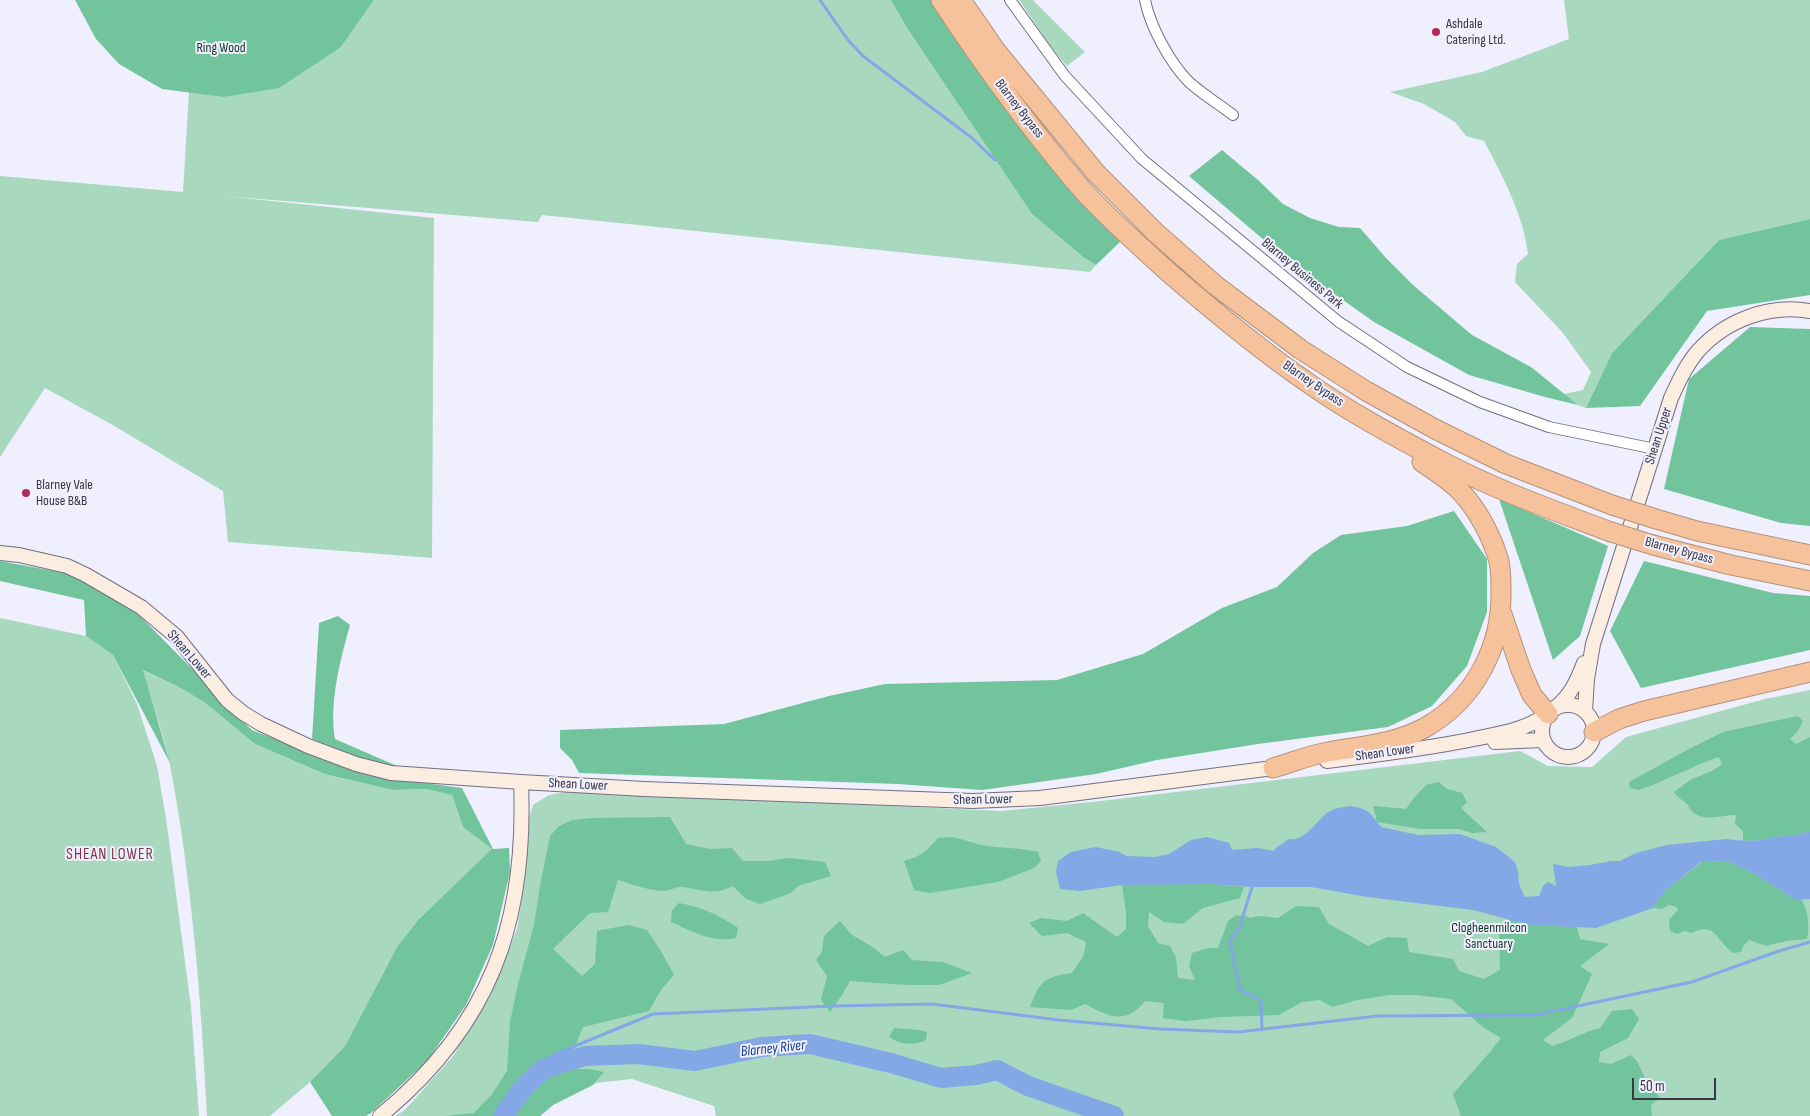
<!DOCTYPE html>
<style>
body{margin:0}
#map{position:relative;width:1810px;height:1116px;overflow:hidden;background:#f0effe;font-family:"Sofia Sans Condensed",sans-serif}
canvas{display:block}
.scale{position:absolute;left:1632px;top:1078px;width:84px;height:22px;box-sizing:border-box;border:2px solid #393842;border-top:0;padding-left:6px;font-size:15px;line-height:18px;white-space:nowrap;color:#393842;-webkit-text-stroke:4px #f0effe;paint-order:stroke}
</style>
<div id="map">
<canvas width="1810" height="1116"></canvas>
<div class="scale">50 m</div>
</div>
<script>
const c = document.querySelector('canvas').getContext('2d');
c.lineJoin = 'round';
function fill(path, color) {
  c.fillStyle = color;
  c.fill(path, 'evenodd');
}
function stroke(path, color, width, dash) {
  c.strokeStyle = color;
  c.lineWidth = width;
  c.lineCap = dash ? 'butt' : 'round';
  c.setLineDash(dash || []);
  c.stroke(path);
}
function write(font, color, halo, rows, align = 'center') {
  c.font = font + ' "Sofia Sans Condensed",sans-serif';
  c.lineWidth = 4;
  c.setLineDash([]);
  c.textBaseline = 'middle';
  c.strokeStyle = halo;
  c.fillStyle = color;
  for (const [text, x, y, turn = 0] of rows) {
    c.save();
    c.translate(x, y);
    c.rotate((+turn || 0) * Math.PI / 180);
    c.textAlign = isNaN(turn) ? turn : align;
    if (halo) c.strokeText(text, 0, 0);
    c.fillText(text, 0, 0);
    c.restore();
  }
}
const green = new Path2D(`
 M 374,0 L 891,0 L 905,25 L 1032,214 L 1083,257 L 1096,265 L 1090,272 L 542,215 L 538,222 L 224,196 L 434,218 L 432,558 L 228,542 L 223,491 L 111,424 L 45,388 L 0,457 L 0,176 L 183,192 L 189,92 L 223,97 L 341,47 Z
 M 1019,0 L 1033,0 L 1085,52 L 1067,66 L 1051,47 Z
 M 1564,0 L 1810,0 L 1810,219 L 1719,240 L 1612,353 L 1586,408 L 1578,405 L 1564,394 L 1583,390 L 1591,372 L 1563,333 L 1515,282 L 1517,264 L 1528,254 C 1523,214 1503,177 1484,141 L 1466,136 L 1455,122 L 1424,104 L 1390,92 L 1482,72 L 1569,39 Z
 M 0,618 L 86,636 L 113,655 L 137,704 L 157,766 L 166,818 L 191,1007 L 199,1116 L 0,1116 Z
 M 142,670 L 177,686 L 204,702 L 255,744 L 323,774 L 393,790 L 426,789 L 452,795 L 463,827 L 493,849 L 418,920 L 397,947 L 345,1046 L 310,1082 L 270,1116 L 207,1116 C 201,999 192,881 170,765 C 164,733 151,701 142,670 Z
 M 1810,690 L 1810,1116 L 716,1116 L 714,1106 L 632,1079 L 596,1083 L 553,1105 L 540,1116 L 395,1116 L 405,1110 L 453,1056 L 490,996 L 517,929 L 525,879 L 526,828 L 533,805 L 549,795 L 570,791 L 1001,811 L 1092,802 L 1520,751 L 1548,766 L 1592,767 L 1626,737 L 1765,699 Z`);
const forest = new Path2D(`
 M 75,0 L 374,0 L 341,47 L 279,88 L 223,97 L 162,89 L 119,64 L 96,39 Z
 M 891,0 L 932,0 L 1122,240 L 1096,265 L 1083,257 L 1032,214 L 905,25 Z
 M 1222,150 L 1258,180 L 1283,204 L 1310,218 L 1339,227 L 1360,228 L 1386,258 L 1413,285 L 1472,335 L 1531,367 L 1578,405 L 1545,397 L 1469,375 L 1374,322 L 1292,264 L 1189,176 Z
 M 1810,219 L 1810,295 L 1707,311 L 1640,406 L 1586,408 L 1612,353 L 1719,240 Z
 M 1750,327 L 1810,329 L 1810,526 L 1781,523 L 1664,489 L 1689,379 Z
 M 1499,499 L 1608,546 L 1580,636 L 1553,660 Z
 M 1454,511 L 1487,559 L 1487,612 L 1467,666 L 1432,706 L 1388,727 L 1258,744 L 1157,760 L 1096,774 L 982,790 L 898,784 L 579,773 L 572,760 L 560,748 L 560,730 L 724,724 L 829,696 L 885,684 L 1057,680 L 1143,654 L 1222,608 L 1277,587 L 1313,553 L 1341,535 L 1407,526 Z
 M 0,561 L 70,574 L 92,584 L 138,614 L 204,681 L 224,704 L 252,730 L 343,766 L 381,777 L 462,788 L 493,849 L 509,848 L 510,872 L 493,945 L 466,1005 L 427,1061 L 371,1113 L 366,1116 L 332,1116 L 310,1082 L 345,1046 L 397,947 L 418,920 L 492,849 L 463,827 L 452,795 L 426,789 L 393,790 L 324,774 L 255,744 L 204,702 L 177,686 L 143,670 L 170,763 L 113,655 L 86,636 L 84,600 L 0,581 Z
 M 1644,561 L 1773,593 L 1810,596 L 1810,650 L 1641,688 L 1610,631 Z
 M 338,616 L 350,625 C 340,661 329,702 335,739 L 404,769 L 383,767 L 312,739 L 319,623 Z
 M 1798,716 L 1803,721 L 1798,731 L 1790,739 L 1796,744 L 1810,737 L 1810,831 L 1797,835 L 1774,837 L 1762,840 L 1743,841 L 1743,831 L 1735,824 L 1736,815 C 1722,815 1704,822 1693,812 C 1689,810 1689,805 1686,803 C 1681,799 1678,798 1674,792 L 1690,780 L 1714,770 L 1722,764 L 1719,757 L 1705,762 L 1648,787 L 1638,790 L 1630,788 L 1629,782 L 1691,748 L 1723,732 Z
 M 1439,782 L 1447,789 L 1462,793 L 1467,802 L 1461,808 L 1487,832 L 1472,833 L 1459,829 L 1420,829 L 1377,822 L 1373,806 L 1406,809 L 1413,799 L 1426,785 Z
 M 670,817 L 686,844 L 710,849 L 732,848 L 743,861 L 768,861 L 789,858 L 825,862 L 831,876 L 798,886 L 791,893 L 760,904 L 746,899 L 733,886 C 714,896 703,890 683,887 C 677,886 671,891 664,891 C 649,891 632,884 618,880 L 608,912 L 590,913 L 553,949 L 582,976 L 595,964 L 597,931 L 628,925 L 647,930 L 661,951 L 674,975 L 661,990 L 649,1011 L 583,1027 L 566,1069 L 590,1069 L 604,1072 L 593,1085 L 553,1105 L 540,1116 L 445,1116 L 474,1113 L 492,1094 L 507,1071 L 510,1022 L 518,984 L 534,925 L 540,886 L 550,836 L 559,826 L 572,820 L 592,818 Z
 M 948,837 C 962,838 974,844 987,846 C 1004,848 1020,848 1038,852 L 1041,861 L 1034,868 L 998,882 L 930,893 L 914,890 L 904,861 C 920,857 928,850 938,838 Z
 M 1727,861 L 1751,872 L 1796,900 L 1802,900 C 1808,913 1810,925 1807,939 L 1786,941 L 1766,946 L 1749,940 L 1743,946 L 1741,952 L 1733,953 C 1717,942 1715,920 1692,933 L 1685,931 L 1677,934 L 1670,931 L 1669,920 L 1678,910 L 1676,907 L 1669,905 L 1662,909 L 1653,908 L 1666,890 L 1702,862 Z
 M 1209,884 L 1244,887 L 1240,898 L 1203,908 L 1183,924 L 1164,922 L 1149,912 L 1148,926 L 1158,943 L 1170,946 L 1176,957 L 1178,978 L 1195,980 L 1189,966 L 1192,953 L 1209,948 L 1218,948 L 1228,921 L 1235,916 L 1244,915 L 1250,918 L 1259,916 L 1278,918 L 1296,906 L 1319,907 L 1329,924 L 1368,946 L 1387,937 L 1407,938 L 1409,952 L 1453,959 L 1459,971 L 1484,979 L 1500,970 L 1499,934 L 1508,919 L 1530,925 L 1577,927 L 1580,939 L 1609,944 L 1580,966 L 1592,974 L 1572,1018 L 1543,1040 L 1552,1046 C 1569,1041 1583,1032 1600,1028 L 1612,1011 L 1632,1009 L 1639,1019 L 1628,1038 L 1600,1052 L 1599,1062 L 1611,1064 L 1631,1055 L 1637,1061 L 1646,1080 L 1660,1098 L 1651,1105 L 1652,1116 L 1461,1116 L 1453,1094 L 1490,1052 L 1501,1038 L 1484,1028 L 1451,999 L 1416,995 L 1389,995 L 1357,1000 L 1332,1007 L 1320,1000 L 1302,1002 L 1279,1015 L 1221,1017 L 1185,1021 L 1163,1018 L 1164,1003 L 1145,1001 C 1126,1025 1109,1017 1085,1004 L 1071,1010 L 1030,1007 C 1040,981 1044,977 1072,973 L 1084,955 L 1086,942 L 1067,933 L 1042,936 L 1029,923 L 1041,918 L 1067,921 L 1083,913 L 1117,937 L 1126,929 L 1126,912 L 1122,885 Z
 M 679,903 C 702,907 719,915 738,928 L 736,938 C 712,943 693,932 671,922 L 672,910 Z
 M 840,921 L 852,935 L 871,946 L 885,957 L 903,950 L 912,960 L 943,962 L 972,973 L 939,985 L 907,985 L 850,981 L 842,995 L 830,1012 L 821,1000 L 827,976 L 816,960 L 822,952 L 824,936 Z
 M 894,1028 L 919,1030 L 927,1032 L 926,1040 C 913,1046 901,1045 889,1037 Z`);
const water = new Path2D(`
 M 1350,806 L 1360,808 L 1369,812 L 1381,827 L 1418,835 L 1460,834 L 1496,847 L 1515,862 L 1518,871 L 1519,884 L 1525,897 L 1539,896 L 1543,886 L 1548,882 L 1556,886 L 1553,864 L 1569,867 L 1590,865 L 1611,861 L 1620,861 L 1636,853 L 1667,845 L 1726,839 L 1745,841 L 1762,840 L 1774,837 L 1797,835 L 1810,831 L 1810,899 L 1796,900 L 1751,872 L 1727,861 L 1701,862 L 1666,890 L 1653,908 L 1596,928 L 1530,925 L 1473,910 L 1367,897 L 1311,887 L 1252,887 L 1209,884 L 1122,885 L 1079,891 L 1060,889 L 1056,872 L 1058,861 L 1071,852 L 1096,847 L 1119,852 L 1126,856 L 1155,857 L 1169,854 L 1191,840 L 1207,837 L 1229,843 L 1232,850 L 1258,848 L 1274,851 L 1277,847 L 1289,839 C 1305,842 1316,821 1327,813 C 1334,808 1343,807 1350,806 Z`);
const stream = new Path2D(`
 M 820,0 L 848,40 L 863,56 L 972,138 L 995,160
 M 1252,887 L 1239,929 L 1230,941 L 1240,990 L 1261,1000 L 1262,1030
 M 543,1069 L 553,1055 L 653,1014 L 833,1006 L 932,1004 L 1059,1020 L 1160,1029 L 1238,1032 L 1377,1016 L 1535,1015 L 1692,982 L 1776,952 L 1810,942`);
const river = new Path2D(`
 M 503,1116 L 525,1086 L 543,1069 L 585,1056 L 638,1054 L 695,1061 L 762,1047 L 810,1044 L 891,1063 L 941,1078 L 976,1075 L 997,1070 L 1028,1086 L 1114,1116`);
const street = new Path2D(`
 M 1010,0 L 1065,76 L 1142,159 L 1339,322 L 1407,367 L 1480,402 L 1549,427 L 1655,449
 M 1145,0 C 1150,26 1170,63 1189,82 C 1202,94 1219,104 1233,115`);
const secondary = new Path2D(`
 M 0,553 L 19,555 L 67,566 L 86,575 L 141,607 L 177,637 L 227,700 L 243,713 L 261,724 L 308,746 L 356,764 L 391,773 L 521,782 L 644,789 L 973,801 L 1040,798 L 1281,767
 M1542 731a26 26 0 1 1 52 0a26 26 0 1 1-52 0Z
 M 1556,707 C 1571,695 1577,681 1584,663
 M 1585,711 L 1587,679 L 1593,644 L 1671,398 C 1679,381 1686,365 1698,351 C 1726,320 1769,304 1810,311
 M 1495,742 L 1543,740
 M 1327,761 C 1376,755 1426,749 1474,739 C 1499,734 1525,730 1546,715
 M 380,1116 C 490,1026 527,923 521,782`);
const highway = new Path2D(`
 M 941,0 C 983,64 1029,127 1079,186 C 1105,216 1138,244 1167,271 C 1211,309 1256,347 1304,380 C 1347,411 1396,437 1443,462 C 1496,490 1553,510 1608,531
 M 961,0 L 996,51 L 1096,173 L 1156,233 L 1215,285 L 1300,349 L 1366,391 L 1435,429 L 1506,464 L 1612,505
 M 1656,519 L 1697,531 L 1810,555
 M 1653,545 L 1731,565 L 1810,581
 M 1502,614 L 1521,670 L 1532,695 L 1548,714
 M 1594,732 L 1619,719 L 1644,711 L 1810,672
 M 1273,768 C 1291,763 1309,755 1328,752 C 1361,746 1396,744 1426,727 C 1475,699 1502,646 1501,591 C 1501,582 1501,571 1499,561 C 1492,537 1478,510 1461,492 C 1450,480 1435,471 1422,462`);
const highwayBridge = new Path2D(`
 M 1612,505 L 1656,519
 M 1608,531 L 1653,545`);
const markers = [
 [1436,32,5,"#b52759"],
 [26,493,5,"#b52759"]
];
const poiNames = [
 ["Ashdale",1446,24],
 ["Catering Ltd.",1446,40],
 ["Blarney Vale",36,485],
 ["House B&B",36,501]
];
const parkNames = [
 ["Ring Wood",221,48],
 ["Clogheenmilcon",1489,928],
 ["Sanctuary",1489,944]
];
const streetNames = [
 ["Blarney Bypass",1019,109,52],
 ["Blarney Business Park",1302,274,40],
 ["Blarney Bypass",1313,384,34],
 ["Shean Upper",1659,436,-72],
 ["Blarney Bypass",1679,551,15],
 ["Shean Lower",189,655,49],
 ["Shean Lower",1385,753,-8],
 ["Shean Lower",578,785,3],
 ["Shean Lower",983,800,-1]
];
const waterNames = [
 ["Blarney River",773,1049,-6]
];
const quarterNames = [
 ["SHEAN LOWER",110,855]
];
fill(green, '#a8d8be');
fill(forest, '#72c49c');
fill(water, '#84a7e6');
stroke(stream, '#84a7e6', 3);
stroke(river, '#84a7e6', 20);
stroke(street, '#726f85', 12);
stroke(secondary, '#726f85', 16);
stroke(highway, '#b3927c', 21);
stroke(street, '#fff', 10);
stroke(secondary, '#fcede1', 14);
stroke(highway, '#f5c29c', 19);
stroke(highwayBridge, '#b3927c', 21, []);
stroke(highwayBridge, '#f5c29c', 19);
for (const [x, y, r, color] of markers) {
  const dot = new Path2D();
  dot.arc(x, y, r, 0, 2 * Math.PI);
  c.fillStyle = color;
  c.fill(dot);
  stroke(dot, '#f0effe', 2);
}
write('14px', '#393842', '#f0effe', poiNames, 'left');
write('14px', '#113626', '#f0effe', parkNames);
write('14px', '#393842', '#f0effe', streetNames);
write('italic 15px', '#183f88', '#f0effe', waterNames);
c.letterSpacing = '1px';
write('16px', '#7f384b', '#f0effe', quarterNames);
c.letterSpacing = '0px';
</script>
